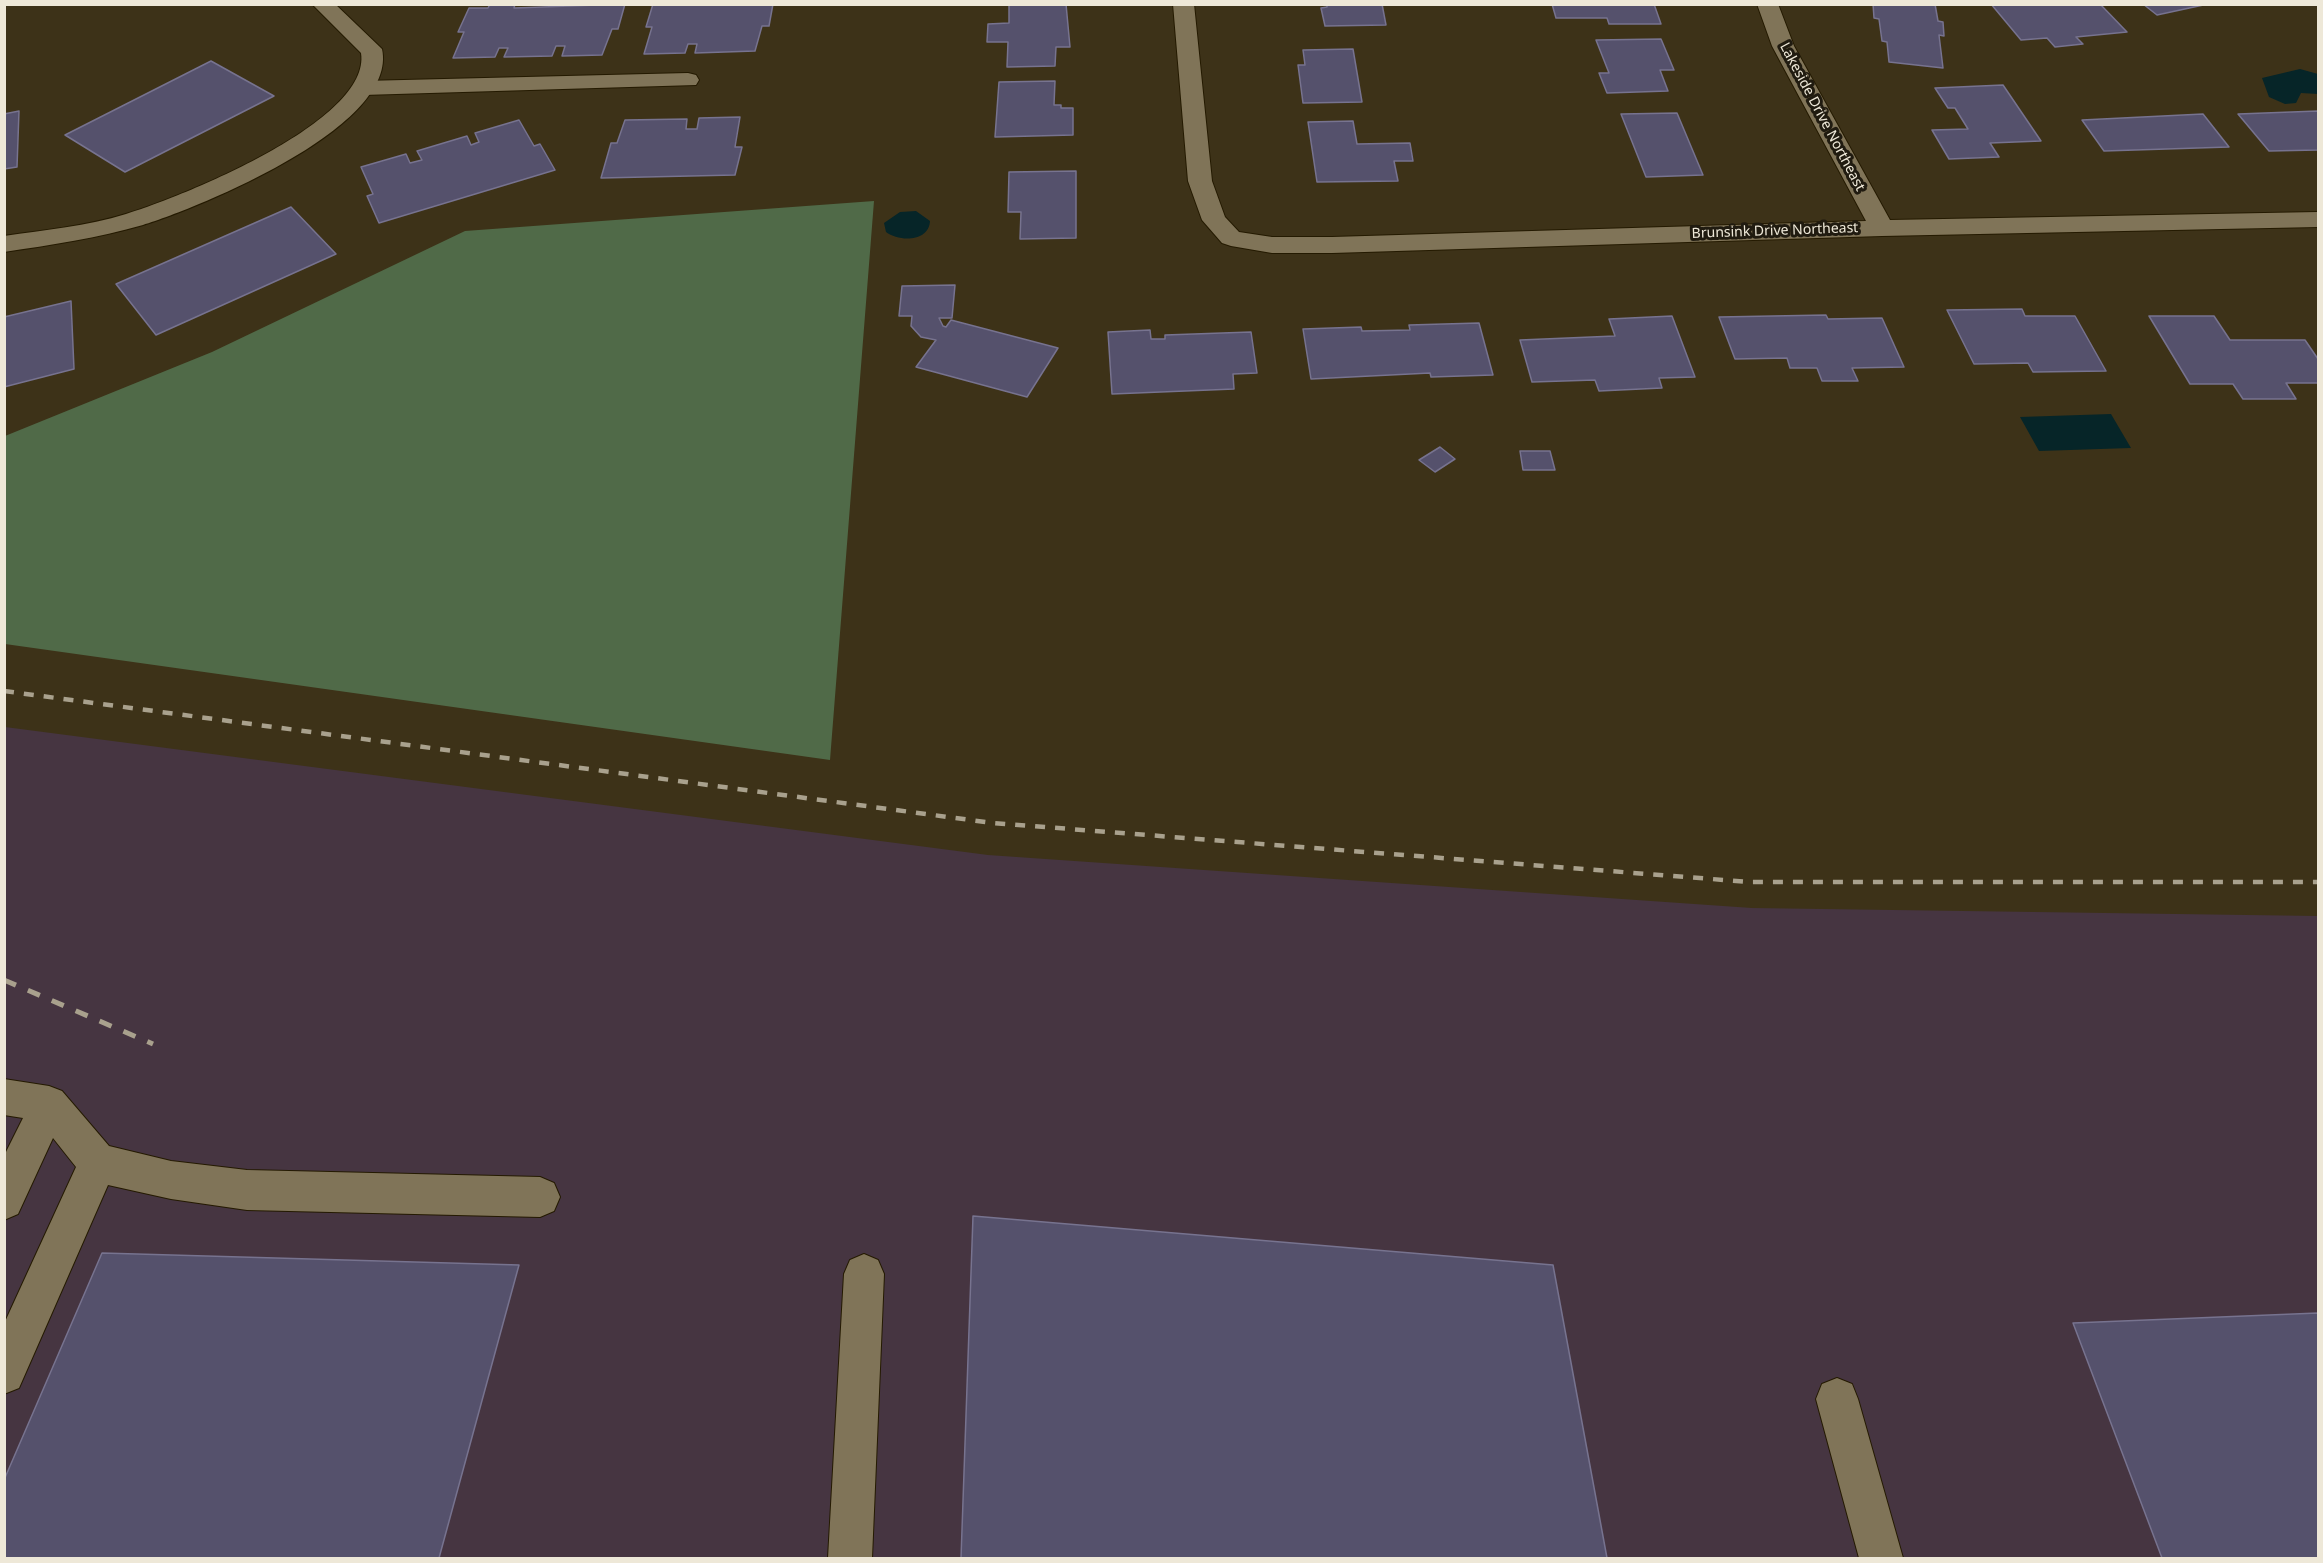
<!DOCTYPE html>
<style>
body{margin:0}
#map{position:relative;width:2323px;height:1563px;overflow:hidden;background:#3d3218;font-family:"Noto Sans",sans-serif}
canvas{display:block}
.frame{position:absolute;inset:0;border:6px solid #eee8d8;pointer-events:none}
</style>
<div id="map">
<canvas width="2323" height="1563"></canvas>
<div class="frame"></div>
</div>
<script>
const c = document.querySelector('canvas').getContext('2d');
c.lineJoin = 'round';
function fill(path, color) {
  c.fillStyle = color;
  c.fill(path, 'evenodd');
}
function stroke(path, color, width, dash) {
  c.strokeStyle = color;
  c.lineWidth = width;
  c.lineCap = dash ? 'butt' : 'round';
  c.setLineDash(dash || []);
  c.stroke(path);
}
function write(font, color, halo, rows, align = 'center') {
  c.font = font + ' "Noto Sans",sans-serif';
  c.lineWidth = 6;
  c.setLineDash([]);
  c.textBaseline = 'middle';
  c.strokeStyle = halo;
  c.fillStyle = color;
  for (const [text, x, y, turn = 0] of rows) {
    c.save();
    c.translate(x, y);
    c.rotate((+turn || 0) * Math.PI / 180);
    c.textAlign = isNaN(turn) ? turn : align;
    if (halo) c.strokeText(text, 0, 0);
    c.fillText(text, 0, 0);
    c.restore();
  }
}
const industrial = new Path2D(`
 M 5,727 L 988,855 L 1752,908 L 2318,916 L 2318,1558 L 5,1558 Z`);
const forest = new Path2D(`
 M 874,201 L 830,760 L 5,644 L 5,436 L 212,352 L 465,231 Z`);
const water = new Path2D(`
 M 2300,69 L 2318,74 L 2318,94 L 2301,93 L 2296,103 L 2285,104 L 2269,97 L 2262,78 Z
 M 916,211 L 930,221 C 929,242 899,242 886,232 L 884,223 L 900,212 Z
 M 2111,414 L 2131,448 L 2039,451 L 2020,417 Z`);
const building = new Path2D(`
 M 490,4 L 515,4 L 514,8 L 625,4 L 618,29 L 612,29 L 602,55 L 562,56 L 565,46 L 556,46 L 552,56 L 504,57 L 508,48 L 499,48 L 495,57 L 453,58 L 464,32 L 458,32 L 469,8 L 488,8 Z
 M 653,4 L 773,4 L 769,26 L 762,26 L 755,51 L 695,53 L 697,44 L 688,44 L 685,53 L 644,54 L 652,27 L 646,27 Z
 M 1009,4 L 1066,4 L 1070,47 L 1056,47 L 1055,66 L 1007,67 L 1008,42 L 987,42 L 988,24 L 1009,23 Z
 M 1327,4 L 1382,4 L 1386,25 L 1325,26 L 1321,8 L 1327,7 Z
 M 1552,4 L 1654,4 L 1661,24 L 1609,24 L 1607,18 L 1556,18 Z
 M 1873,4 L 1935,4 L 1938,21 L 1943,22 L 1944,36 L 1939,35 L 1943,68 L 1889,62 L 1887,42 L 1882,41 L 1879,19 L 1874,18 Z
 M 1991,4 L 2100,4 L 2127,32 L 2076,37 L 2083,44 L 2055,47 L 2047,38 L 2021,40 Z
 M 2143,4 L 2208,4 L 2157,15 Z
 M 1661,39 L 1674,70 L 1660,70 L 1668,91 L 1607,93 L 1599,73 L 1609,73 L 1596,40 Z
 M 1353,49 L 1362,102 L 1303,103 L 1298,65 L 1305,65 L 1303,50 Z
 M 211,61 L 274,96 L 125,172 L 65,135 Z
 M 1055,81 L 1054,105 L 1061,105 L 1061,108 L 1073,108 L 1073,135 L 995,137 L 999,82 Z
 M 2003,85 L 2041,141 L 1990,143 L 1999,157 L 1949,159 L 1932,130 L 1968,129 L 1955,108 L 1948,108 L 1935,88 Z
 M 19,111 L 17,167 L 4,169 L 4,114 Z
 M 2318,111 L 2318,150 L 2269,151 L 2238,114 Z
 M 1677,113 L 1703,175 L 1646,177 L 1621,114 Z
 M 2203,114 L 2229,147 L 2104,151 L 2082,120 Z
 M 740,117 L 735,147 L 742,147 L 735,175 L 601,178 L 611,143 L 617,143 L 625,120 L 687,119 L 686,129 L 697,129 L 699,118 Z
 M 519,120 L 534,146 L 540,144 L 555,170 L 379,223 L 367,196 L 373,194 L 361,167 L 406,154 L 410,163 L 422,160 L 417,151 L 467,136 L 471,145 L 479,142 L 475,133 Z
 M 1353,121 L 1357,144 L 1410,143 L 1413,161 L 1394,161 L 1398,181 L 1317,182 L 1308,122 Z
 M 1076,171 L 1076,238 L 1020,239 L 1021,212 L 1008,212 L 1009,172 Z
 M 291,207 L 336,254 L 156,335 L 116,284 Z
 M 955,285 L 952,318 L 939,318 L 943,326 L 946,327 L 951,320 L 1058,348 L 1027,397 L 916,367 L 936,340 L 921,337 L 911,326 L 912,316 L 899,316 L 902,286 Z
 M 71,301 L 74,369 L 4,387 L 4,317 Z
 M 2022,309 L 2025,316 L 2075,316 L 2106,371 L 2033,372 L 2028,363 L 1974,364 L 1947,310 Z
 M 1826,315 L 1828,319 L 1882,318 L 1904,367 L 1852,368 L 1858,381 L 1822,381 L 1817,368 L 1790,368 L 1787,358 L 1735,359 L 1719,317 Z
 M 1672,316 L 1695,377 L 1659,378 L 1662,388 L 1599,391 L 1595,380 L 1532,382 L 1520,340 L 1615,336 L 1609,319 Z
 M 2149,316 L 2214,316 L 2230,340 L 2305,340 L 2318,359 L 2318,383 L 2286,383 L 2296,399 L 2243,399 L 2233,384 L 2190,384 Z
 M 1479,323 L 1493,375 L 1431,377 L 1430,373 L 1311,379 L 1303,329 L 1361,327 L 1362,331 L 1410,330 L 1409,325 Z
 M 1150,330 L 1151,339 L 1165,339 L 1165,335 L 1251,332 L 1257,373 L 1233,374 L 1234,389 L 1112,394 L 1108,332 Z
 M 1440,447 L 1455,459 L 1435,472 L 1419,460 Z
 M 1520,451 L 1550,451 L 1555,470 L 1523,470 Z
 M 973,1216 L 1553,1265 L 1607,1558 L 961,1558 Z
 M 102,1253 L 519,1265 L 439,1558 L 4,1558 L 4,1480 Z
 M 2318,1313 L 2318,1558 L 2162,1558 L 2073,1323 Z`);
const service = new Path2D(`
 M 688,73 L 696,75 L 699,80 L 696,85 L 363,95 L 355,93 L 352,88 L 355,83 L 363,81 Z
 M 4,1079 L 49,1086 L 62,1091 L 109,1146 L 171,1161 L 247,1170 L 540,1177 L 554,1183 L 560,1197 L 554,1211 L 540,1217 L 247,1210 L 171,1199 L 108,1185 L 19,1388 L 4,1394 L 4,1324 L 76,1167 L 53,1138 L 18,1214 L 4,1220 L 4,1156 L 23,1118 L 4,1115 Z
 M 864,1254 L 878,1260 L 884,1274 L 872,1558 L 828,1558 L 844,1274 L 850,1260 Z
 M 1837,1378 L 1852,1384 L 1858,1399 L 1903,1558 L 1859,1558 L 1816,1399 L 1822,1384 Z`);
const minor = new Path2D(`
 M 312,4 L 335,4 L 382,49 C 399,126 201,207 143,225 C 98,238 51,245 4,252 L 4,236 C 45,230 87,226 126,214 C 179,198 372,121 361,53 Z
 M 1173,4 L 1194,4 L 1212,181 L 1225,217 L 1239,232 L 1272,237 L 1332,237 L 1866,221 L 1772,46 L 1757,4 L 1778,4 L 1794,46 L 1890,220 L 2318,212 L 2318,227 L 1882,236 L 1332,253 L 1272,253 L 1231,246 L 1222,243 L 1202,220 L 1188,181 Z`);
const railFar1 = new Path2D(`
 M 4,691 L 993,823 L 1750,882 L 2318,882`);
const rail = new Path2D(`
 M 4,980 L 153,1044`);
const farStreetnames = [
 ["Lakeside Drive Northeast",1822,117,62],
 ["Brunsink Drive Northeast",1775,231,-2]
];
fill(industrial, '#463541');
fill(forest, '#506a48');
fill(water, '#062528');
fill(building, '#55516c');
stroke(building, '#77738f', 1.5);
stroke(service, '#241a01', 2);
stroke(minor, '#241a01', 2);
fill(service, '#807458');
fill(minor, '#807458');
stroke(railFar1, '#a9a18d', 4.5, [10, 10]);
stroke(rail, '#a9a18d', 5, [13, 13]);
write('14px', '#eee8d8', '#201b10', farStreetnames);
</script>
